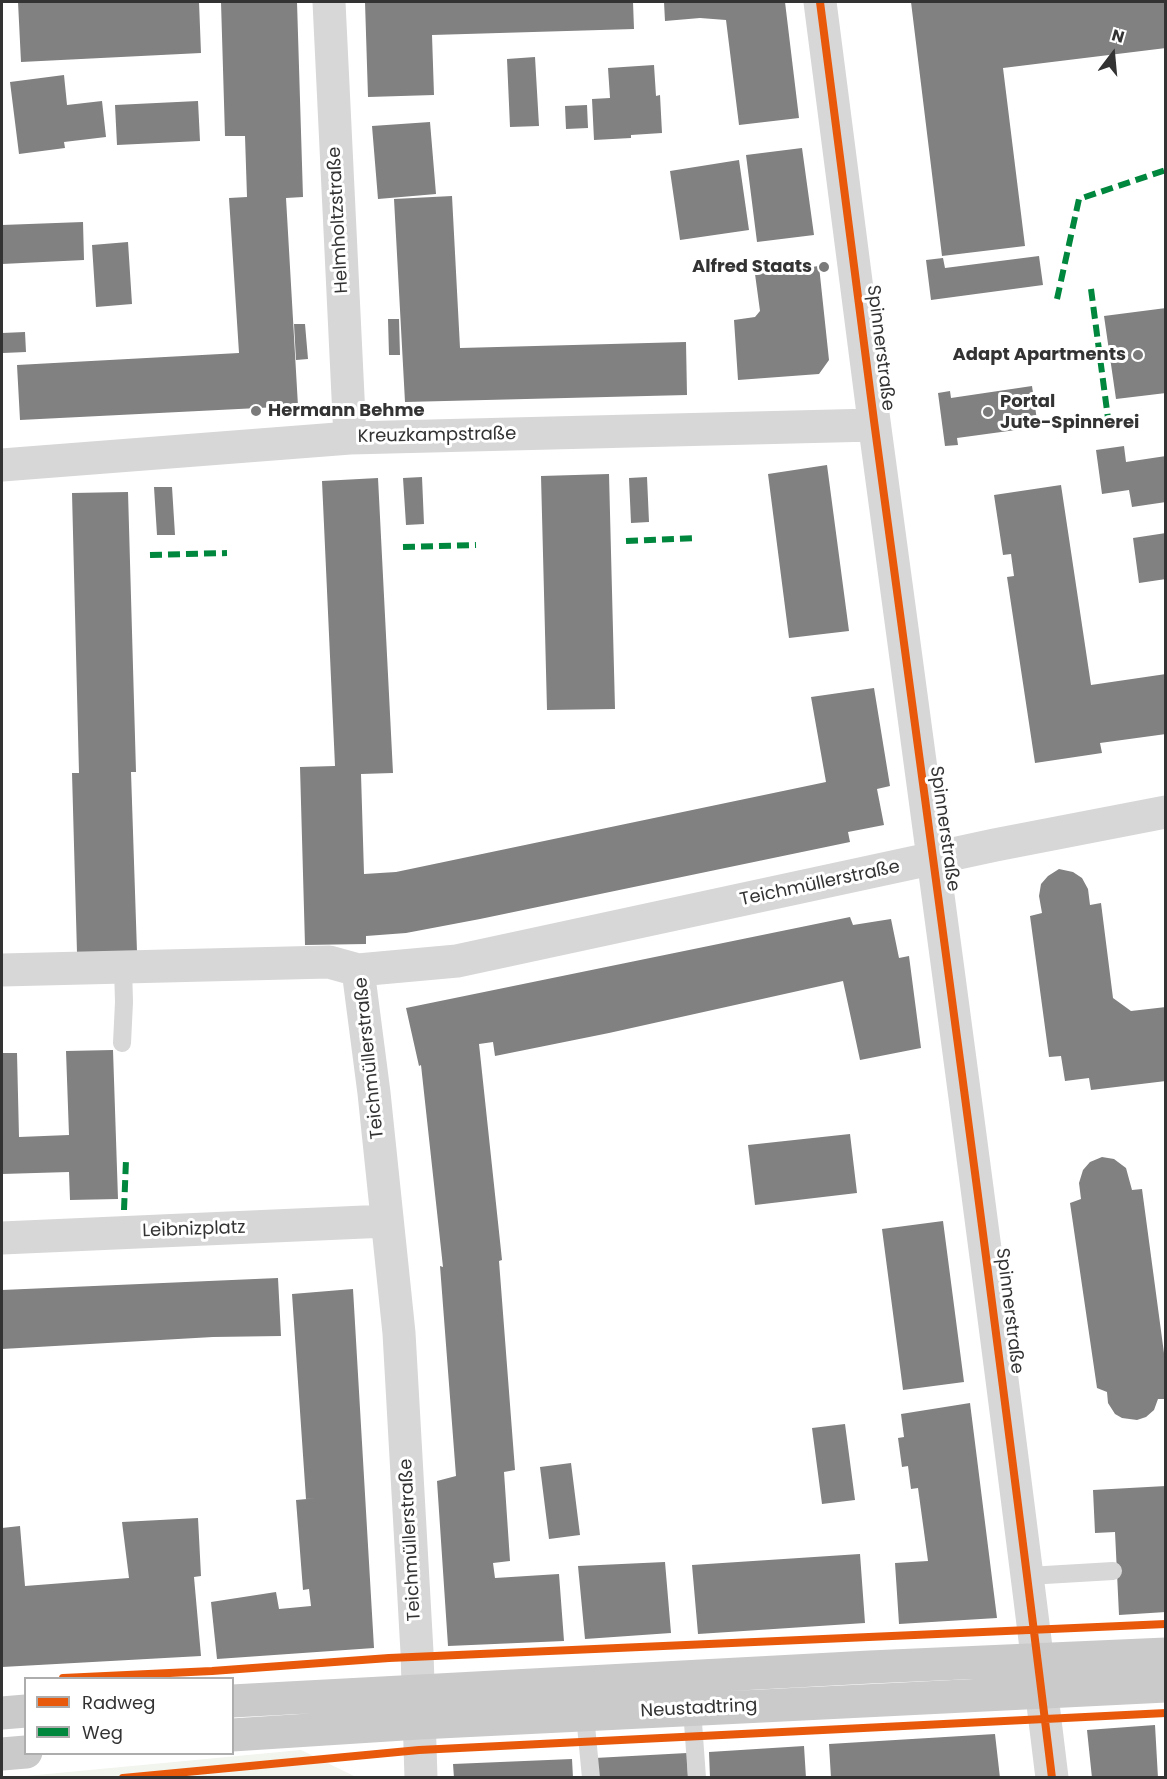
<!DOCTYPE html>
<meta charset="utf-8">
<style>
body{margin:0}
#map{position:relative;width:1167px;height:1779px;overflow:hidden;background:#fff;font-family:Poppins,sans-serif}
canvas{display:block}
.frame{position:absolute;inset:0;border:3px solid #333;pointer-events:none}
.legend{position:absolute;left:24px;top:1677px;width:210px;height:78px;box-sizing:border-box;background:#fff;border:2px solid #adadad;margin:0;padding:8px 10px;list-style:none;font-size:18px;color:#333}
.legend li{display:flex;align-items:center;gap:12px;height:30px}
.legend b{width:30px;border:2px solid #adadad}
.north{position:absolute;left:1083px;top:24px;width:60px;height:60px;-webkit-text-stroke:4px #fff;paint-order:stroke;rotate:16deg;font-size:16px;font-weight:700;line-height:24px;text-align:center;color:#333}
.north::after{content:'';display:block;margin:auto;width:21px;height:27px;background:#333;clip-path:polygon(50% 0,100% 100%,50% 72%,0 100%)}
</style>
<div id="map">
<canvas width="1167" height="1779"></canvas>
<div class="frame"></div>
<ul class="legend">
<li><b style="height:8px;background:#e8590c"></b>Radweg</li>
<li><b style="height:8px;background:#00873e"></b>Weg</li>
</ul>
<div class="north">N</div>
</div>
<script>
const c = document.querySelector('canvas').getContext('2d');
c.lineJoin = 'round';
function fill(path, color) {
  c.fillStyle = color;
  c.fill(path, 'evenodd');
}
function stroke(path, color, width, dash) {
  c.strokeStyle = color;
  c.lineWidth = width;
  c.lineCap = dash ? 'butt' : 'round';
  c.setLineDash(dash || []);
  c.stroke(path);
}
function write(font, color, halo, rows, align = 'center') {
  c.font = font + ' Poppins,sans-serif';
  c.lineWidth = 6;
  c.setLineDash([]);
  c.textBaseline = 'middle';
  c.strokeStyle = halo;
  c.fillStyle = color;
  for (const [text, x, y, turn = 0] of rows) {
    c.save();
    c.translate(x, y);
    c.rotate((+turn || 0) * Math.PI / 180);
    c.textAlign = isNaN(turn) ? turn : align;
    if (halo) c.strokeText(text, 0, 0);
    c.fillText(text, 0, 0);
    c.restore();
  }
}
const green = new Path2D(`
 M 301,1750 L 356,1777 L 16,1777 Z`);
const building = new Path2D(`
 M 18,2 L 199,2 L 201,53 L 21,62 Z
 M 221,2 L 297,2 L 303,197 L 286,198 L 298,406 L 20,420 L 17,365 L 239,353 L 229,198 L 247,197 L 245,136 L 225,136 Z
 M 365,2 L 633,2 L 634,29 L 432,35 L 434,95 L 368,97 Z
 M 664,2 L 785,2 L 799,118 L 739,125 L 726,20 L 700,18 L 665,21 Z
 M 911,2 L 1166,2 L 1166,48 L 1003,68 L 1025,246 L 942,256 Z
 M 535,57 L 539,126 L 510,127 L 507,59 Z
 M 654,65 L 656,96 L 660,95 L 662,133 L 631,135 L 631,138 L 594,140 L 592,99 L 610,98 L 608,68 Z
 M 64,75 L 67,105 L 102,101 L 106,137 L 64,142 L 65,148 L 19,154 L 10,82 Z
 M 198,101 L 200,141 L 117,145 L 115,105 Z
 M 587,105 L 588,128 L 566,129 L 565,106 Z
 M 430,122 L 436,194 L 378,199 L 372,126 Z
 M 802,148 L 814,235 L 757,242 L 746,155 Z
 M 739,160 L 749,230 L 680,240 L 670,171 Z
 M 452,196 L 460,348 L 686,342 L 687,395 L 405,402 L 394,199 Z
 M 83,222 L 84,260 L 2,264 L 2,225 Z
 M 128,242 L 132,304 L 96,307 L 92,245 Z
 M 1039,256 L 1043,285 L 931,300 L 926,260 L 943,258 L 945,268 Z
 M 819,266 L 829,360 L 819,374 L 738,380 L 734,320 L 755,317 L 760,311 L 755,274 Z
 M 1166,308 L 1166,393 L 1116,399 L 1104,316 Z
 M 388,319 L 399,319 L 400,355 L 389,355 Z
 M 294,324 L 305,324 L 308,359 L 296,360 Z
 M 25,332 L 26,352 L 3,353 L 2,333 Z
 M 1032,386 L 1038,427 L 957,438 L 958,445 L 945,446 L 938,393 L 950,391 L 951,398 Z
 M 1124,446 L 1126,462 L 1166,456 L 1166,502 L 1132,507 L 1129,490 L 1102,494 L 1096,450 Z
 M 827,465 L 849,631 L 789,638 L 768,474 Z
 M 609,474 L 615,709 L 547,710 L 541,476 Z
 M 422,477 L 424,524 L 406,525 L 403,478 Z
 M 647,477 L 649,522 L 631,523 L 629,478 Z
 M 378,478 L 393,773 L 361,774 L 364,874 L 396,872 L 826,782 L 811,697 L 874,688 L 890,786 L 877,789 L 884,825 L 848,832 L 850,842 L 480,919 L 406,933 L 366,936 L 366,944 L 305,945 L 300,767 L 335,766 L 322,481 Z
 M 1061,485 L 1091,685 L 1166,674 L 1166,734 L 1100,743 L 1102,753 L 1035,763 L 1007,577 L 1014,576 L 1011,554 L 1003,555 L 994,495 Z
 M 154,487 L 172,487 L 175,535 L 157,535 Z
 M 128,492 L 136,772 L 131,772 L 137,952 L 77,953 L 72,773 L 79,773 L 72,493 Z
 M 1166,533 L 1166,579 L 1139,583 L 1133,538 Z
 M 1059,869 L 1073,872 L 1082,878 L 1088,889 L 1090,905 L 1101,903 L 1113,998 L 1131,1011 L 1166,1007 L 1166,1081 L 1091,1090 L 1089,1078 L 1065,1081 L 1061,1056 L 1049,1057 L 1030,916 L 1042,913 L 1039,896 L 1041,884 L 1048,876 Z
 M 850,917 L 853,925 L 891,919 L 899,958 L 909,956 L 921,1048 L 860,1060 L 843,981 L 609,1033 L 495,1056 L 493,1042 L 479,1044 L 502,1260 L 499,1261 L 515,1470 L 504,1472 L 510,1561 L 493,1563 L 495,1578 L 559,1574 L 564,1641 L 448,1646 L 437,1481 L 456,1476 L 440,1266 L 443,1267 L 421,1065 L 419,1066 L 406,1008 Z
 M 113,1050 L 118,1199 L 70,1200 L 69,1172 L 2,1174 L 2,1053 L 17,1053 L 19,1137 L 69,1135 L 66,1051 Z
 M 850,1134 L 857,1193 L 755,1205 L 748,1145 Z
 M 1102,1157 L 1114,1159 L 1126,1168 L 1132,1190 L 1142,1189 L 1166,1368 L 1166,1399 L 1158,1399 L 1154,1410 L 1146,1417 L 1137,1420 L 1122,1418 L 1115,1414 L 1108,1403 L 1107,1392 L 1097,1388 L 1070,1203 L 1081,1199 L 1079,1183 L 1083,1170 L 1090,1162 Z
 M 943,1221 L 964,1382 L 903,1390 L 882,1229 Z
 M 278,1278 L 281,1336 L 213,1337 L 2,1349 L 2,1290 Z
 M 353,1289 L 374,1648 L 217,1659 L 211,1602 L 276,1592 L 279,1609 L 311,1606 L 309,1589 L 303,1590 L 296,1500 L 318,1498 L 306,1499 L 292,1294 Z
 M 970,1403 L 997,1618 L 899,1624 L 895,1563 L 928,1561 L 918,1488 L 911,1489 L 908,1466 L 902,1467 L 898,1438 L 904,1437 L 901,1414 Z
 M 845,1424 L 855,1500 L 822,1504 L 812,1428 Z
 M 571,1463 L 580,1535 L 549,1539 L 540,1467 Z
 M 1166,1486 L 1166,1612 L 1119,1615 L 1115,1532 L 1095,1533 L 1093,1490 Z
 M 198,1518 L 201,1576 L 194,1577 L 201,1656 L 2,1667 L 2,1528 L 20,1526 L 25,1586 L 129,1578 L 122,1522 Z
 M 860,1554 L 865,1623 L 698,1634 L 692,1565 Z
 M 665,1562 L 671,1633 L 585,1639 L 578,1566 Z
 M 1155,1725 L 1158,1778 L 1092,1778 L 1087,1730 Z
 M 995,1734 L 1000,1778 L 831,1778 L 829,1744 Z
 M 804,1746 L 806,1778 L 710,1778 L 709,1752 Z
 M 687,1753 L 688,1778 L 596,1778 L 595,1758 Z
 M 572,1759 L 573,1778 L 454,1778 L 453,1764 Z`);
const lane = new Path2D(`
 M 122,1043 L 124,1002 L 123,967
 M 1028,1576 L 1113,1571
 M 692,1709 L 697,1778
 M 585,1715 L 591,1778`);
const street = new Path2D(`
 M 329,2 L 350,438
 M 820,2 C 838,141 855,281 874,421 C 935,873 997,1325 1052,1778
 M 2,465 L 350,438 L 874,425
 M 2,970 L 329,962 L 358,970 L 457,961 L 995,845 L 1166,812
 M 358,970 L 374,1093 L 399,1333 L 417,1652 L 421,1778
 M 2,1238 L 387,1221`);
const primary = new Path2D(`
 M 232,1701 L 870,1667 L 1166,1654
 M 2,1713 L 26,1711
 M 232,1735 L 419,1723 L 1166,1686
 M 2,1754 L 26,1752`);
const quiet = new Path2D(`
 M 1091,289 L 1109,426
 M 1057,299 L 1079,199 L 1166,170
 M 626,541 L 697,538
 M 403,547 L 476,545
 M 150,555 L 227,553
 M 124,1210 L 126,1160`);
const cycleway = new Path2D(`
 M 820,2 C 838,141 855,281 874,421 C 935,873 997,1325 1052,1778
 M 63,1678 L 212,1671 L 389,1658 L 1166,1624
 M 123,1778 L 419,1750 L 1166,1713`);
const markers = [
 [824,267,6,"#7a7a7a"],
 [1138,355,6,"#7a7a7a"],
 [256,411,6,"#7a7a7a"],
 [988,412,6,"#7a7a7a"]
];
const streetNames = [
 ["Helmholtzstraße",339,220,-93],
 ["Spinnerstraße",880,348,83],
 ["Kreuzkampstraße",437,436,-1],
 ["Spinnerstraße",944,829,82],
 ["Teichmüllerstraße",820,884,-12],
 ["Teichmüllerstraße",370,1058,-96],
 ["Leibnizplatz",194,1230,-2],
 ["Spinnerstraße",1009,1311,83],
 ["Teichmüllerstraße",411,1540,-93],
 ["Neustadtring",699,1709,-3]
];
const poiNames = [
 ["Alfred Staats",812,267],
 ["Adapt Apartments",1126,355],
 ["Portal",1000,402,"left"],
 ["Jute-Spinnerei",1000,423,"left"],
 ["Hermann Behme",268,411,"left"]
];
fill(green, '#f1f5ed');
fill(building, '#818181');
stroke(lane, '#d7d7d7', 18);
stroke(street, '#d7d7d7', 33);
stroke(primary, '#cacaca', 33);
stroke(quiet, '#00873e', 6, [12, 6]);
stroke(cycleway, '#e8590c', 8);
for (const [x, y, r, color] of markers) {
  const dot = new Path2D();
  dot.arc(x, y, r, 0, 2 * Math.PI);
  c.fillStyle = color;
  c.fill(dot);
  stroke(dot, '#fff', 2);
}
write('18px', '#333', '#fff', streetNames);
write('bold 18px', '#333', '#fff', poiNames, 'right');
</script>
